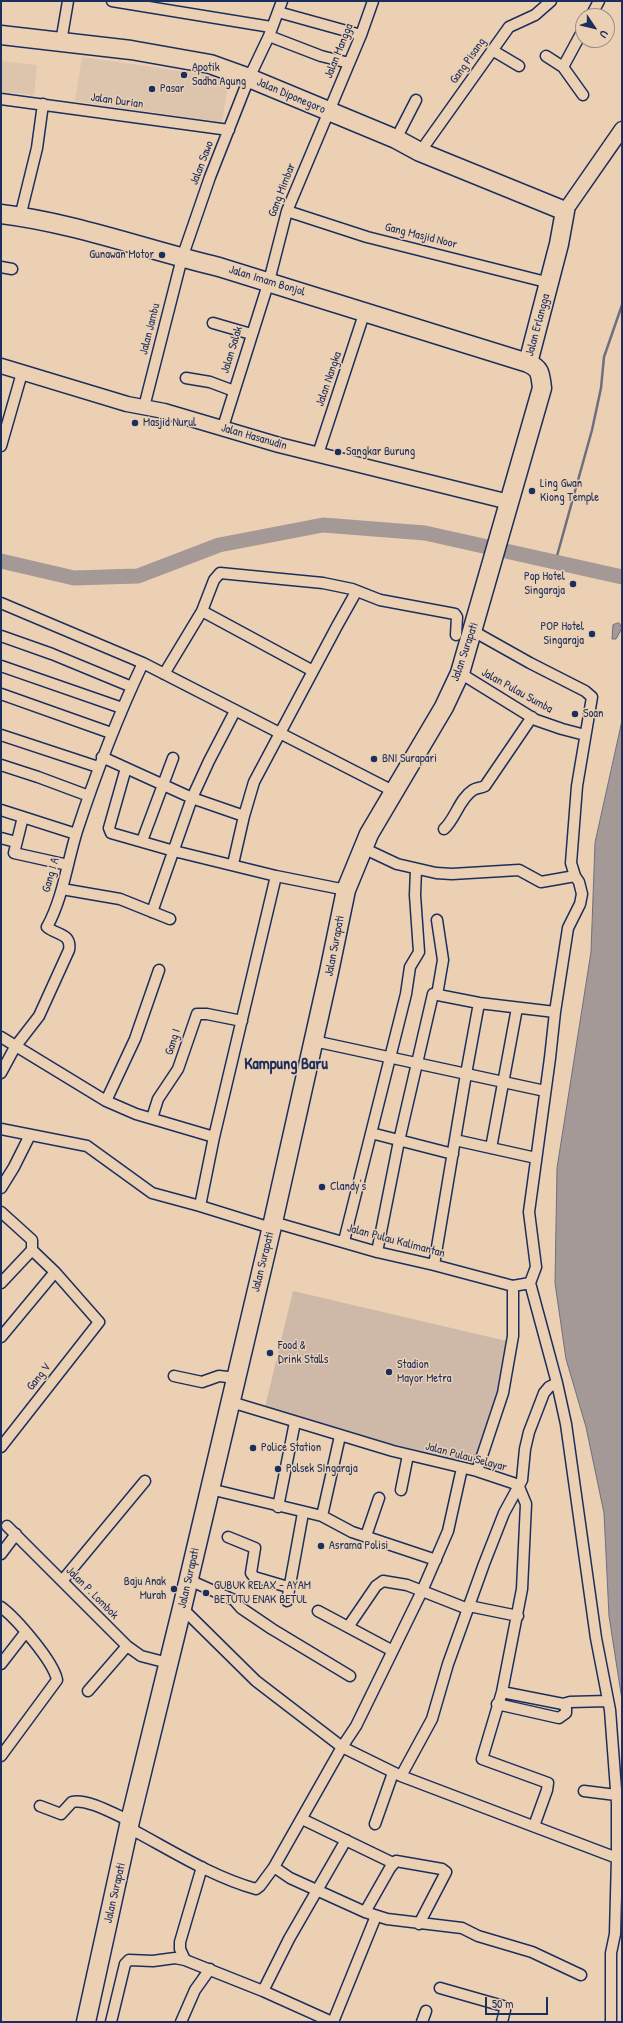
<!DOCTYPE html>
<style>
body{margin:0}
#map{position:relative;width:623px;height:2023px;overflow:hidden;background:#ecd0b3;font-family:"Patrick Hand",sans-serif}
canvas{display:block}
.frame{position:absolute;inset:0;border:2px solid #1b2f5e;pointer-events:none}
.north{position:absolute;left:575px;top:8px;width:40px;height:40px;box-sizing:border-box;background:#ecd0b3;border:1px solid #989091;border-radius:50%;rotate:125deg;font-size:11px;font-weight:700;line-height:16px;text-align:center;color:#1b2f5e}
.north::after{content:'';display:block;margin:auto;width:14px;height:18px;background:#1b2f5e;clip-path:polygon(50% 0,100% 100%,50% 72%,0 100%)}
.scale{position:absolute;left:485px;top:1997px;width:63px;height:18px;box-sizing:border-box;border:2px solid #1b2f5e;border-top:0;padding-left:5px;font-size:12px;line-height:14px;white-space:nowrap;color:#1b2f5e;-webkit-text-stroke:3px #ecd0b3;paint-order:stroke}
</style>
<div id="map">
<canvas width="623" height="2023"></canvas>
<div class="frame"></div>
<div class="north">U</div>
<div class="scale">50 m</div>
</div>
<script>
const c = document.querySelector('canvas').getContext('2d');
c.lineJoin = 'round';
function fill(path, color) {
  c.fillStyle = color;
  c.fill(path, 'evenodd');
}
function stroke(path, color, width, dash) {
  c.strokeStyle = color;
  c.lineWidth = width;
  c.lineCap = dash ? 'butt' : 'round';
  c.setLineDash(dash || []);
  c.stroke(path);
}
function write(font, color, halo, rows, align = 'center') {
  c.font = font + ' "Patrick Hand",sans-serif';
  c.lineWidth = 3;
  c.setLineDash([]);
  c.textBaseline = 'middle';
  c.strokeStyle = halo;
  c.fillStyle = color;
  for (const [text, x, y, turn = 0] of rows) {
    c.save();
    c.translate(x, y);
    c.rotate((+turn || 0) * Math.PI / 180);
    c.textAlign = isNaN(turn) ? turn : align;
    if (halo) c.strokeText(text, 0, 0);
    c.fillText(text, 0, 0);
    c.restore();
  }
}
const built = new Path2D(`
 M 82,57 L 229,78 L 222,122 L 75,101 Z
 M 1,61 L 37,65 L 34,95 L 1,92 Z`);
const green = new Path2D(`
 M 293,1291 L 511,1342 L 478,1466 L 264,1411 Z`);
const water = new Path2D(`
 M 619,623 L 622,628 L 616,639 L 612,639 L 613,625 Z
 M 622,721 L 622,1700 L 609,1616 L 604,1513 L 586,1427 L 566,1359 L 555,1283 L 557,1168 L 591,952 L 595,843 Z`);
const stream = new Path2D(`
 M 555,563 L 592,430 L 601,388 L 604,357 L 622,305`);
const river = new Path2D(`
 M 1,561 L 74,578 L 138,576 L 219,545 L 323,525 L 425,533 L 622,577`);
const street = new Path2D(`
 M 112,1 L 271,27
 M 278,12 L 361,35
 M 591,16 L 599,1
 M 583,30 L 563,67 L 583,95
 M 269,36 L 321,56 L 349,63
 M 61,42 L 68,1
 M 492,50 L 519,66
 M 546,56 L 563,67
 M 1,99 L 229,130
 M 396,139 L 416,100
 M 420,152 L 509,27 L 535,15 L 551,1
 M 287,211 L 367,237 L 550,283
 M 20,217 L 37,148 L 43,104
 M 1,267 L 12,269
 M 213,323 L 251,334
 M 186,378 L 210,382 L 234,391
 M 144,407 L 182,258 L 210,177 L 249,78 L 269,36 L 282,1
 M 223,427 L 269,281 L 287,211 L 361,35 L 373,1
 M 1,446 L 22,373
 M 318,454 L 365,311
 M 1,603 L 143,663 L 393,791
 M 202,611 L 313,671
 M 473,631 L 530,663 L 585,691 L 592,697 L 577,786 L 571,863 L 575,876 L 579,882 L 582,894 L 580,904 L 568,928 L 555,1012 L 550,1058 L 529,1212 L 536,1267 L 530,1283
 M 1,636 L 52,654 L 132,687
 M 1,666 L 122,708
 M 460,673 L 536,720 L 562,729 L 585,735
 M 164,674 L 202,611 L 214,580 L 220,573 L 323,583 L 352,589 L 380,600 L 455,614 L 457,617 L 456,635
 M 1,694 L 111,733
 M 1,735 L 98,767
 M 102,757 L 192,798 L 244,816
 M 1,765 L 38,777 L 89,796
 M 126,768 L 109,828 L 111,833 L 174,851 L 276,876 L 346,890
 M 1,810 L 76,834
 M 23,817 L 14,853 L 68,865
 M 444,829 C 456,818 459,799 473,790 C 476,788 481,788 485,786 L 532,717
 M 1,838 L 16,842
 M 142,841 L 173,758
 M 363,848 L 397,864 L 436,873 L 452,874 L 519,870 L 541,882 L 575,876
 M 233,864 L 244,816 L 254,782 L 337,626 L 356,592
 M 62,889 L 120,899 L 170,919
 M 152,912 L 192,798 L 209,761 L 235,711
 M 437,920 L 443,960 L 437,995
 M 1,1037 L 106,1101 L 136,1114 L 214,1137
 M 314,1041 L 545,1091
 M 1,1073 L 15,1047 L 39,1016 L 69,950 C 72,933 56,935 47,927 C 63,898 67,863 77,831 C 96,773 117,718 143,663
 M 106,1101 L 135,1039 L 159,970
 M 152,1118 L 158,1099 L 178,1069 L 197,1014 L 207,1014 L 242,1021
 M 1,1129 L 87,1146 L 152,1193 L 200,1206 L 271,1228
 M 371,1133 L 453,1154
 M 455,1140 L 536,1158
 M 491,1148 L 517,1008
 M 1,1188 L 14,1167 L 30,1135
 M 200,1206 L 214,1137 L 276,876
 M 1,1212 L 32,1240 L 32,1250 L 55,1272 L 99,1322 L 1,1447
 M 273,1222 L 377,1252 L 434,1265 L 513,1286 L 530,1283 L 557,1383 L 549,1387 L 544,1393 L 529,1432 L 525,1449 L 522,1480 L 504,1513 L 484,1564 L 448,1664 L 432,1719 L 401,1776
 M 344,1241 L 406,994 L 410,967 L 419,952 L 415,895 L 416,869
 M 377,1252 L 399,1141 L 433,994 L 479,1003 L 555,1012
 M 434,1265 L 466,1074 L 479,1003
 M 1,1283 L 32,1250
 M 1,1337 L 55,1272
 M 174,1376 L 202,1382 L 219,1376 L 236,1378
 M 557,1383 L 566,1424 L 596,1638 L 610,1710 L 617,1803 L 617,1858
 M 231,1402 L 393,1451 L 477,1471 L 513,1483 L 519,1487 L 526,1504 L 522,1589 L 502,1692 L 482,1759 L 548,1783 L 547,1790 L 534,1826
 M 477,1471 L 503,1393 L 513,1336 L 513,1286
 M 210,1489 L 322,1516 L 352,1532 L 436,1560
 M 401,1490 L 408,1455
 M 278,1507 L 295,1422
 M 322,1516 L 340,1436
 M 7,1526 L 127,1646 L 141,1656 L 168,1663
 M 366,1536 L 379,1498
 M 228,1537 L 255,1548 L 251,1573 L 254,1577 L 288,1587
 M 1,1554 L 16,1534
 M 189,1580 L 234,1600 L 241,1608 L 272,1629 L 350,1676
 M 62,1581 L 145,1481
 M 287,1601 L 303,1513
 M 469,1606 L 518,1616
 M 1,1607 C 16,1618 54,1662 57,1680 L 1,1756
 M 182,1608 L 256,1681 L 342,1747 L 401,1776 L 617,1858 L 615,1934 L 611,1953 L 611,2022
 M 318,1611 L 391,1650
 M 348,1627 L 376,1586 L 383,1581 L 407,1585 L 468,1609
 M 1,1664 L 25,1633
 M 88,1691 L 127,1646
 M 497,1704 L 559,1718 L 566,1713 L 566,1708 L 563,1704 L 502,1692
 M 563,1704 L 570,1702 L 608,1701
 M 584,1791 L 616,1795
 M 40,1806 L 61,1814 L 72,1802 C 87,1798 116,1815 130,1821
 M 302,1819 L 393,1863
 M 375,1824 L 393,1773
 M 129,1828 C 169,1849 212,1877 256,1889 L 260,1886 L 274,1867 L 342,1747 L 356,1726 L 422,1591 L 448,1531 L 462,1468
 M 274,1867 L 290,1878 L 365,1912 L 387,1919 L 462,1928 L 478,1936 L 532,1952 L 581,1975
 M 365,1912 L 390,1868 L 396,1861 L 442,1869 L 446,1872 L 445,1874 L 419,1924
 M 185,1960 L 180,1949 L 180,1942 L 202,1867
 M 440,1988 L 503,2006 L 505,2010 L 502,2022
 M 263,1991 L 289,1939 L 346,1840
 M 111,2022 L 125,1964 L 129,1960 L 153,1961 L 175,1958 L 185,1960 L 263,1991 L 332,2022
 M 181,2022 L 195,1990 L 210,1969
 M 333,2022 L 376,1916
 M 422,2022 L 426,2011`);
const secondary = new Path2D(`
 M 565,211 L 622,129
 M 1,366 L 127,404 L 164,411 L 279,445 L 509,502`);
const highway = new Path2D(`
 M 1,35 L 131,50 L 210,64 L 249,78 L 396,139 L 420,152 L 565,211 L 559,244 L 528,363
 M 1,214 C 75,223 147,250 219,267 L 528,363 C 541,369 540,374 542,388 L 460,673 L 444,707 L 369,834 L 346,890 L 329,972 L 273,1222 L 182,1608 L 130,1821 L 86,2022`);
const markers = [
 [184,75,4,"#1b2f5e"],
 [152,89,4,"#1b2f5e"],
 [162,255,4,"#1b2f5e"],
 [135,423,4,"#1b2f5e"],
 [338,452,4,"#1b2f5e"],
 [532,491,4,"#1b2f5e"],
 [573,584,4,"#1b2f5e"],
 [592,634,4,"#1b2f5e"],
 [575,714,4,"#1b2f5e"],
 [374,759,4,"#1b2f5e"],
 [322,1187,4,"#1b2f5e"],
 [270,1353,4,"#1b2f5e"],
 [389,1372,4,"#1b2f5e"],
 [253,1448,4,"#1b2f5e"],
 [278,1469,4,"#1b2f5e"],
 [321,1546,4,"#1b2f5e"],
 [174,1589,4,"#1b2f5e"],
 [206,1593,4,"#1b2f5e"]
];
const streetNames = [
 ["Jalan Mangga",339,51,-68],
 ["Gang Pisang",468,61,-55],
 ["Jalan Diponegoro",291,96,23],
 ["Jalan Durian",117,101,8],
 ["Jalan Sawo",202,163,-69],
 ["Gang Mimbar",282,190,-69],
 ["Gang Masjid Noor",421,236,14],
 ["Jalan Imam Bonjol",267,281,17],
 ["Jalan Erlangga",538,325,-75],
 ["Jalan Jambu",150,329,-76],
 ["Jalan Salak",232,350,-73],
 ["Jalan Nangka",329,379,-71],
 ["Jalan Hasanudin",254,437,16],
 ["Jalan Surapati",465,652,-71],
 ["Jalan Pulau Sumba",517,691,29],
 ["Gang I A",51,875,-74],
 ["Jalan Surapati",335,946,-79],
 ["Gang I",173,1042,-72],
 ["Jalan Pulau Kalimantan",396,1241,15],
 ["Jalan Surapati",263,1262,-76],
 ["Gang V",39,1377,-52],
 ["Jalan Pulau Selayar",466,1457,15],
 ["Jalan Surapati",189,1578,-77],
 ["Jalan P. Lombok",92,1593,45],
 ["Jalan Surapati",115,1893,-77]
];
const poiNames = [
 ["Apotik",192,68],
 ["Sadha Agung",192,82],
 ["Pasar",160,89],
 ["Gunawan Motor",154,255,"right"],
 ["Masjid Nurul",143,423],
 ["Sangkar Burung",346,452],
 ["Ling Gwan",540,484],
 ["Kiong Temple",540,498],
 ["Pop Hotel",565,577,"right"],
 ["Singaraja",565,591,"right"],
 ["POP Hotel",584,627,"right"],
 ["Singaraja",584,641,"right"],
 ["Soan",583,714],
 ["BNI Surapari",382,759],
 ["Clandy's",330,1187],
 ["Food &",278,1346],
 ["Drink Stalls",278,1360],
 ["Stadion",397,1365],
 ["Mayor Metra",397,1379],
 ["Police Station",261,1448],
 ["Polsek SIngaraja",286,1469],
 ["Asrama Polisi",329,1546],
 ["Baju Anak",166,1582,"right"],
 ["Murah",166,1596,"right"],
 ["GUBUK RELAX - AYAM",214,1586],
 ["BETUTU ENAK BETUL",214,1600]
];
const districtNames = [
 ["Kampung Baru",286,1065]
];
fill(built, '#dcc4ad');
fill(green, '#ceb8a7');
fill(water, '#a49996');
stroke(water, '#6d6f80', 1);
stroke(stream, '#6d6f80', 2.5);
stroke(river, '#a49996', 15);
stroke(street, '#1b2f5e', 13);
stroke(secondary, '#1b2f5e', 17);
stroke(highway, '#1b2f5e', 21);
stroke(street, '#ecd0b3', 10);
stroke(secondary, '#ecd0b3', 14);
stroke(highway, '#ecd0b3', 18);
for (const [x, y, r, color] of markers) {
  const dot = new Path2D();
  dot.arc(x, y, r, 0, 2 * Math.PI);
  c.fillStyle = color;
  c.fill(dot);
  stroke(dot, '#ecd0b3', 1.5);
}
write('12px', '#1b2f5e', '#ecd0b3', streetNames);
write('12px', '#1b2f5e', '#ecd0b3', poiNames, 'left');
write('bold 16px', '#1b2f5e', '#ecd0b3', districtNames);
</script>
